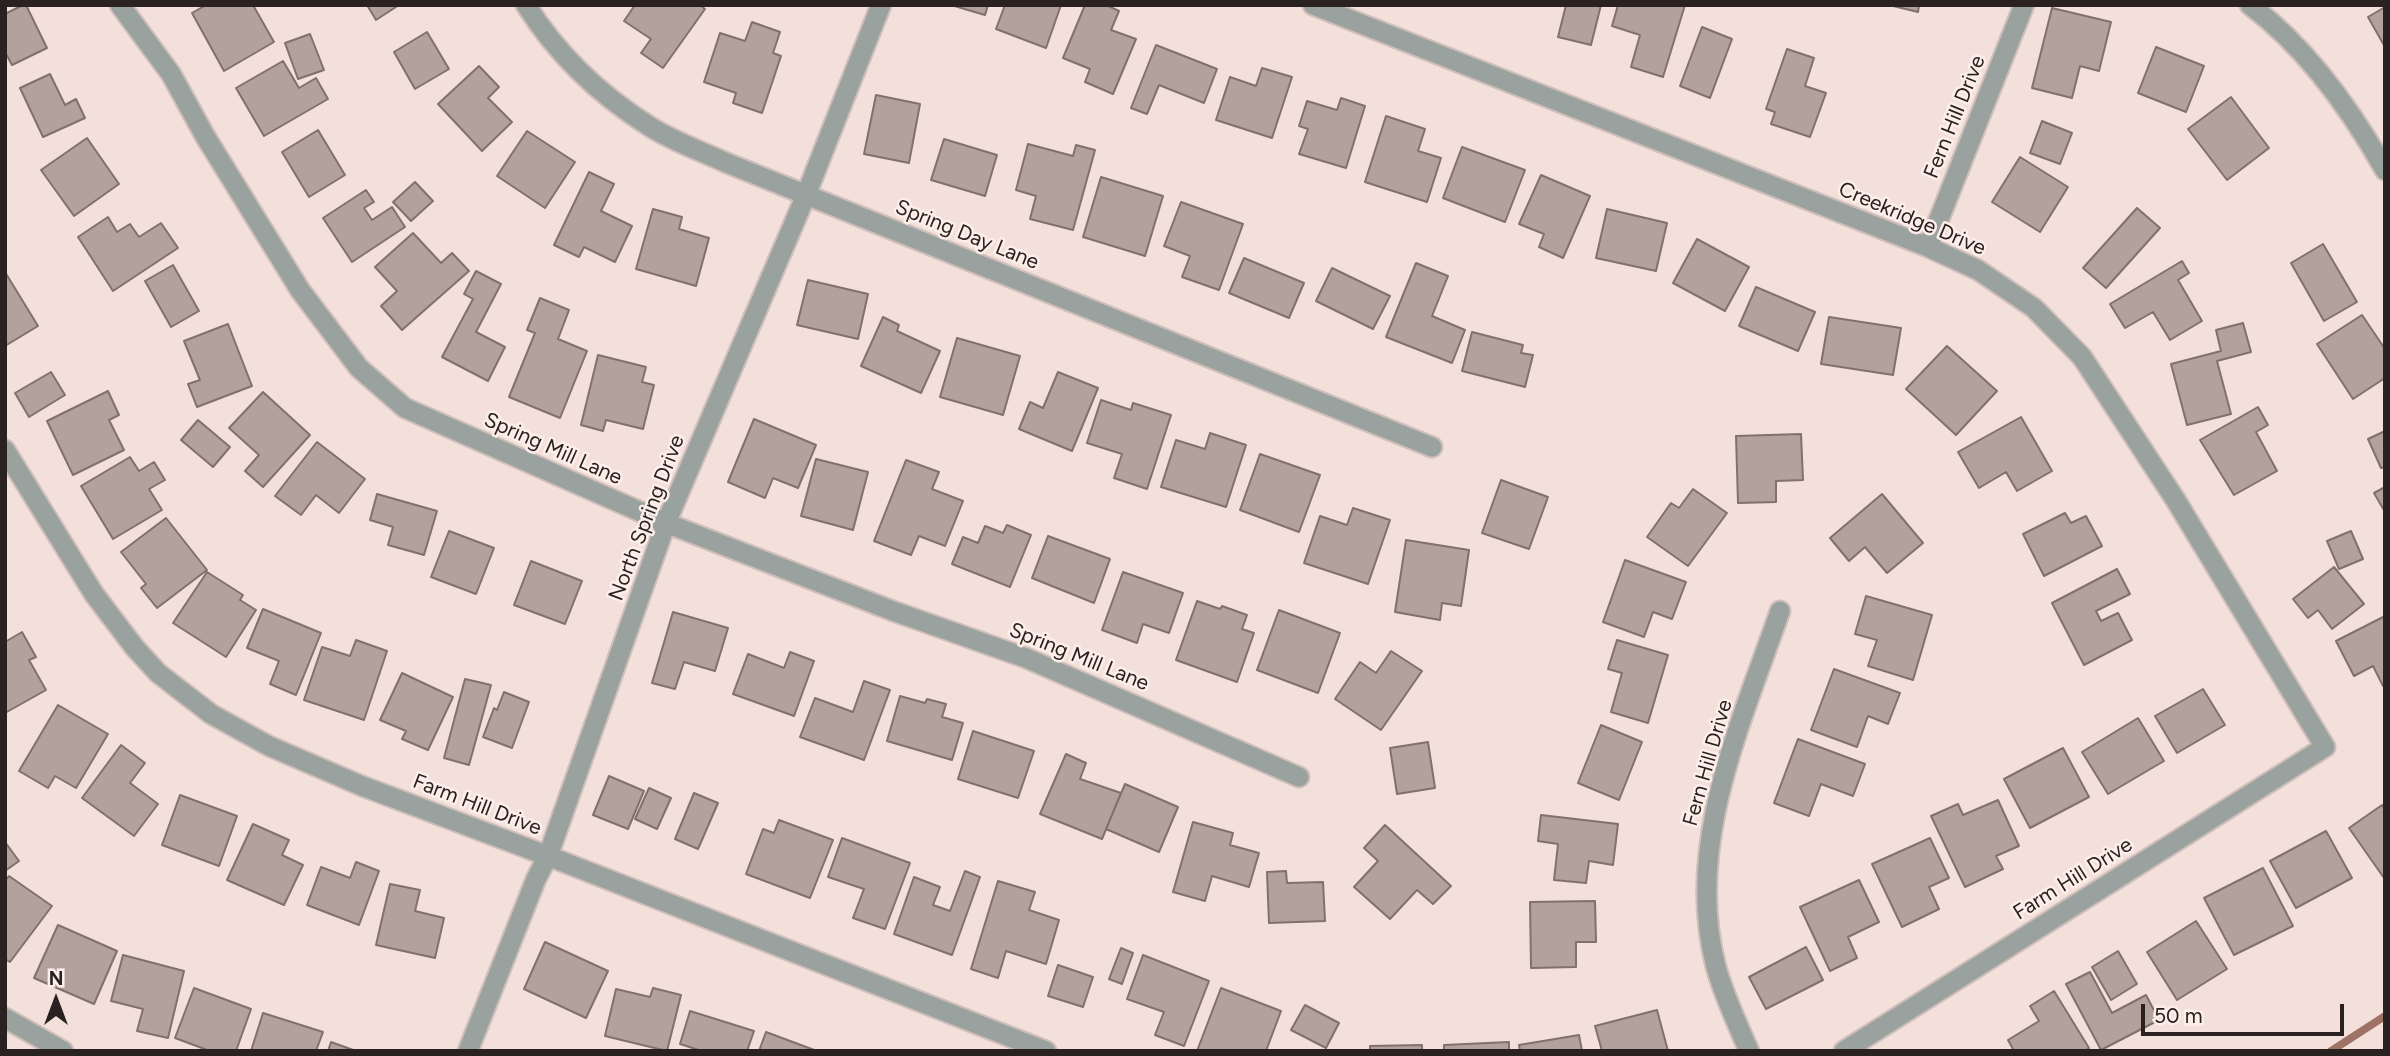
<!DOCTYPE html>
<style>
body{margin:0}
#map{position:relative;width:2390px;height:1056px;overflow:hidden;background:#f3e0da;font-family:Figtree,sans-serif}
canvas{display:block}
.frame{position:absolute;inset:0;border:7px solid #292220;pointer-events:none}
.north{position:absolute;left:21px;top:965px;width:70px;height:70px;-webkit-text-stroke:5px #fdeeea;paint-order:stroke;rotate:0deg;font-size:19px;font-weight:700;line-height:28px;text-align:center;color:#292220}
.north::after{content:'';display:block;margin:auto;width:24px;height:32px;background:#292220;clip-path:polygon(50% 0,100% 100%,50% 72%,0 100%)}
.scale{position:absolute;left:2141px;top:1004px;width:203px;height:32px;box-sizing:border-box;border:4px solid #292220;border-top:0;padding-left:9px;font-size:21px;line-height:24px;white-space:nowrap;color:#292220;-webkit-text-stroke:5px #fdeeea;paint-order:stroke}
</style>
<div id="map">
<canvas width="2390" height="1056"></canvas>
<div class="frame"></div>
<div class="north">N</div>
<div class="scale">50 m</div>
</div>
<script>
const c = document.querySelector('canvas').getContext('2d');
c.lineJoin = 'round';
function stroke(path, color, width, dash) {
  c.strokeStyle = color;
  c.lineWidth = width;
  c.lineCap = dash ? 'butt' : 'round';
  c.setLineDash(dash || []);
  c.stroke(path);
}
function fill(path, color) {
  c.fillStyle = color;
  c.fill(path, 'evenodd');
}
function write(font, color, halo, rows, align = 'center') {
  c.font = font + ' Figtree,sans-serif';
  c.lineWidth = 5;
  c.setLineDash([]);
  c.textBaseline = 'middle';
  c.strokeStyle = halo;
  c.fillStyle = color;
  for (const [text, x, y, turn = 0] of rows) {
    c.save();
    c.translate(x, y);
    c.rotate((+turn || 0) * Math.PI / 180);
    c.textAlign = isNaN(turn) ? turn : align;
    if (halo) c.strokeText(text, 0, 0);
    c.fillText(text, 0, 0);
    c.restore();
  }
}
const stream = new Path2D(`
 M 2331,1051 L 2385,1016`);
const building = new Path2D(`
 M 23,5 L 26,5 L 47,48 L 12,65 L 5,52 L 5,14 Z
 M 206,5 L 253,5 L 274,42 L 224,71 L 192,13 Z
 M 367,5 L 399,5 L 376,20 Z
 M 635,5 L 700,5 L 705,9 L 663,68 L 641,53 L 651,39 L 624,21 Z
 M 951,5 L 988,5 L 985,15 Z
 M 1005,5 L 1061,5 L 1046,48 L 996,29 Z
 M 1085,5 L 1106,5 L 1119,11 L 1111,30 L 1136,39 L 1113,94 L 1085,82 L 1090,69 L 1063,58 Z
 M 1566,5 L 1601,5 L 1591,45 L 1558,37 Z
 M 1618,5 L 1685,5 L 1663,77 L 1631,67 L 1640,35 L 1612,26 Z
 M 1889,5 L 1919,5 L 1918,12 Z
 M 2385,7 L 2385,47 L 2368,17 Z
 M 2052,8 L 2111,22 L 2099,71 L 2080,66 L 2072,98 L 2032,88 Z
 M 752,22 L 780,32 L 773,53 L 781,56 L 762,113 L 733,103 L 736,93 L 704,82 L 720,33 L 745,41 Z
 M 1702,27 L 1732,39 L 1710,98 L 1680,86 Z
 M 427,32 L 449,69 L 415,89 L 394,52 Z
 M 310,34 L 324,70 L 298,79 L 285,43 Z
 M 1156,45 L 1217,69 L 1204,103 L 1159,85 L 1147,114 L 1131,108 Z
 M 2156,47 L 2204,66 L 2186,112 L 2138,93 Z
 M 1787,49 L 1814,58 L 1805,86 L 1826,93 L 1810,137 L 1771,124 L 1775,112 L 1766,109 Z
 M 283,61 L 299,88 L 316,78 L 328,99 L 264,136 L 236,88 Z
 M 479,66 L 499,87 L 488,98 L 512,122 L 482,151 L 438,104 Z
 M 1262,68 L 1292,77 L 1272,138 L 1216,120 L 1230,77 L 1256,86 Z
 M 50,74 L 65,105 L 76,99 L 85,118 L 43,137 L 20,88 Z
 M 876,95 L 920,104 L 909,163 L 864,154 Z
 M 2231,97 L 2269,148 L 2227,180 L 2188,129 Z
 M 1341,98 L 1365,106 L 1346,168 L 1299,154 L 1308,129 L 1299,126 L 1307,101 L 1337,110 Z
 M 1386,116 L 1425,129 L 1418,151 L 1441,158 L 1427,202 L 1365,182 Z
 M 2042,121 L 2072,133 L 2060,164 L 2030,153 Z
 M 318,130 L 345,175 L 309,197 L 282,152 Z
 M 527,131 L 575,162 L 545,208 L 497,176 Z
 M 87,138 L 119,184 L 74,216 L 41,170 Z
 M 944,139 L 997,155 L 985,196 L 931,180 Z
 M 1028,144 L 1073,156 L 1076,145 L 1095,150 L 1073,230 L 1030,219 L 1036,196 L 1016,190 Z
 M 1462,147 L 1525,170 L 1505,222 L 1443,198 Z
 M 2020,157 L 2068,187 L 2040,232 L 1992,202 Z
 M 589,172 L 614,184 L 601,211 L 632,226 L 615,262 L 584,247 L 579,257 L 554,245 Z
 M 1541,175 L 1590,196 L 1563,258 L 1539,247 L 1544,234 L 1519,224 Z
 M 1101,177 L 1163,196 L 1145,256 L 1083,237 Z
 M 415,182 L 433,201 L 411,221 L 393,202 Z
 M 366,190 L 374,202 L 364,208 L 372,220 L 392,207 L 405,227 L 352,262 L 323,218 Z
 M 1181,202 L 1243,224 L 1219,290 L 1182,277 L 1190,256 L 1164,246 Z
 M 2137,208 L 2160,228 L 2106,288 L 2083,268 Z
 M 653,209 L 682,217 L 679,229 L 709,238 L 696,286 L 636,269 Z
 M 1607,209 L 1667,223 L 1656,271 L 1596,258 Z
 M 108,217 L 117,232 L 130,224 L 139,237 L 161,223 L 178,248 L 113,291 L 78,237 Z
 M 413,233 L 441,263 L 452,253 L 469,271 L 402,330 L 381,306 L 397,291 L 375,267 Z
 M 1697,239 L 1749,267 L 1725,311 L 1673,283 Z
 M 2323,244 L 2357,302 L 2324,321 L 2291,263 Z
 M 1244,258 L 1304,283 L 1289,318 L 1229,293 Z
 M 2182,261 L 2189,273 L 2178,280 L 2202,321 L 2170,340 L 2153,312 L 2125,328 L 2110,304 Z
 M 1416,263 L 1448,276 L 1432,316 L 1465,330 L 1452,363 L 1386,337 Z
 M 173,265 L 199,311 L 171,327 L 145,281 Z
 M 1332,268 L 1390,296 L 1373,329 L 1316,301 Z
 M 476,271 L 501,284 L 476,332 L 505,347 L 488,381 L 442,357 L 473,299 L 464,294 Z
 M 5,272 L 38,326 L 5,346 Z
 M 808,280 L 868,294 L 858,339 L 797,325 Z
 M 1756,287 L 1815,312 L 1798,351 L 1739,326 Z
 M 540,298 L 569,310 L 558,339 L 587,351 L 560,418 L 509,397 L 535,333 L 527,330 Z
 M 2362,315 L 2385,349 L 2385,378 L 2353,399 L 2317,344 Z
 M 883,317 L 899,325 L 897,331 L 940,351 L 921,393 L 861,366 Z
 M 1829,317 L 1901,328 L 1893,375 L 1821,364 Z
 M 2243,323 L 2251,352 L 2217,361 L 2231,414 L 2187,425 L 2171,364 L 2221,351 L 2216,330 Z
 M 228,324 L 252,386 L 197,407 L 188,384 L 200,380 L 184,341 Z
 M 1472,332 L 1523,345 L 1521,353 L 1533,355 L 1525,387 L 1462,371 Z
 M 957,338 L 1020,356 L 1003,415 L 940,397 Z
 M 1947,346 L 1997,391 L 1956,435 L 1906,389 Z
 M 598,355 L 646,367 L 642,382 L 654,385 L 643,429 L 606,420 L 603,431 L 581,425 Z
 M 51,372 L 65,395 L 29,417 L 15,393 Z
 M 1058,372 L 1098,388 L 1072,451 L 1019,429 L 1030,402 L 1043,408 Z
 M 108,391 L 119,415 L 109,420 L 124,450 L 73,475 L 47,421 Z
 M 263,392 L 310,435 L 263,487 L 245,471 L 259,455 L 229,428 Z
 M 1101,400 L 1131,410 L 1133,403 L 1171,415 L 1147,489 L 1114,478 L 1122,454 L 1087,443 Z
 M 2258,407 L 2268,425 L 2256,432 L 2277,471 L 2234,495 L 2200,440 Z
 M 2021,417 L 2052,471 L 2017,491 L 2006,472 L 1979,488 L 1958,452 Z
 M 754,419 L 816,445 L 798,488 L 773,478 L 765,498 L 728,482 Z
 M 198,420 L 230,447 L 213,467 L 181,440 Z
 M 2385,431 L 2385,467 L 2381,468 L 2368,439 Z
 M 1210,433 L 1246,445 L 1226,507 L 1161,487 L 1176,440 L 1205,449 Z
 M 1801,434 L 1803,480 L 1776,481 L 1776,502 L 1738,503 L 1736,436 Z
 M 317,442 L 365,479 L 339,513 L 316,495 L 301,515 L 275,496 Z
 M 1260,454 L 1320,475 L 1299,532 L 1240,510 Z
 M 130,457 L 139,471 L 154,462 L 165,480 L 149,489 L 162,510 L 113,539 L 81,486 Z
 M 816,459 L 868,472 L 853,530 L 801,516 Z
 M 906,460 L 939,472 L 932,489 L 963,501 L 945,546 L 919,536 L 911,555 L 874,541 Z
 M 1501,480 L 1548,497 L 1529,549 L 1482,533 Z
 M 2385,487 L 2385,512 L 2374,493 Z
 M 1693,489 L 1727,513 L 1688,566 L 1647,537 L 1671,503 L 1679,508 Z
 M 377,494 L 437,511 L 424,555 L 388,545 L 393,527 L 370,520 Z
 M 1882,494 L 1923,543 L 1887,573 L 1865,547 L 1849,561 L 1830,538 Z
 M 1353,508 L 1390,520 L 1368,584 L 1304,563 L 1320,516 L 1347,525 Z
 M 2065,513 L 2071,523 L 2086,516 L 2102,546 L 2044,576 L 2023,534 Z
 M 166,518 L 207,570 L 157,608 L 141,588 L 146,584 L 121,552 Z
 M 1007,525 L 1031,535 L 1010,587 L 952,564 L 963,537 L 978,543 L 985,526 L 1003,533 Z
 M 449,531 L 494,548 L 476,594 L 431,577 Z
 M 2351,531 L 2363,559 L 2339,569 L 2327,541 Z
 M 1048,536 L 1110,559 L 1094,603 L 1032,578 Z
 M 1406,540 L 1469,550 L 1461,606 L 1442,603 L 1440,620 L 1395,612 Z
 M 1625,560 L 1686,582 L 1672,619 L 1653,612 L 1644,637 L 1603,622 Z
 M 531,561 L 582,581 L 565,624 L 514,605 Z
 M 2334,567 L 2364,604 L 2332,629 L 2318,610 L 2308,618 L 2293,599 Z
 M 2117,569 L 2130,594 L 2096,611 L 2101,621 L 2118,613 L 2132,640 L 2084,665 L 2052,603 Z
 M 207,572 L 243,595 L 240,600 L 256,610 L 226,657 L 173,623 Z
 M 1123,572 L 1183,593 L 1169,633 L 1143,624 L 1137,643 L 1102,630 Z
 M 1866,596 L 1932,615 L 1913,680 L 1868,666 L 1877,640 L 1855,634 Z
 M 1197,601 L 1220,609 L 1222,606 L 1247,615 L 1242,629 L 1254,633 L 1237,682 L 1176,660 Z
 M 263,609 L 321,633 L 296,695 L 270,684 L 279,661 L 247,648 Z
 M 1279,610 L 1340,633 L 1318,693 L 1257,670 Z
 M 673,612 L 728,628 L 715,671 L 684,662 L 675,689 L 652,683 Z
 M 2385,616 L 2385,685 L 2383,686 L 2373,666 L 2354,676 L 2336,641 Z
 M 22,632 L 36,657 L 29,660 L 46,690 L 5,713 L 5,642 Z
 M 356,640 L 387,651 L 364,720 L 304,700 L 322,647 L 350,656 Z
 M 1617,640 L 1668,655 L 1648,723 L 1611,712 L 1622,673 L 1608,669 Z
 M 1391,651 L 1422,671 L 1381,730 L 1335,699 L 1360,662 L 1376,673 Z
 M 790,652 L 814,661 L 794,716 L 733,694 L 748,654 L 784,668 Z
 M 1834,669 L 1900,693 L 1888,724 L 1868,716 L 1857,747 L 1811,730 Z
 M 402,673 L 453,697 L 428,750 L 402,739 L 406,731 L 380,720 Z
 M 465,679 L 491,685 L 469,765 L 444,758 Z
 M 864,681 L 890,690 L 864,760 L 800,737 L 815,698 L 853,712 Z
 M 2203,689 L 2225,725 L 2177,753 L 2155,716 Z
 M 504,692 L 529,702 L 512,748 L 483,737 L 494,708 L 497,710 Z
 M 900,696 L 925,703 L 927,699 L 946,704 L 942,717 L 963,723 L 952,760 L 887,741 Z
 M 58,705 L 108,734 L 76,788 L 55,776 L 48,788 L 19,771 Z
 M 2138,718 L 2164,761 L 2108,794 L 2082,752 Z
 M 1601,725 L 1642,742 L 1619,800 L 1578,783 Z
 M 973,731 L 1034,751 L 1018,798 L 958,779 Z
 M 1798,739 L 1865,764 L 1853,796 L 1821,784 L 1809,816 L 1774,803 Z
 M 1428,742 L 1435,788 L 1397,794 L 1390,748 Z
 M 121,745 L 145,763 L 130,783 L 158,804 L 134,836 L 82,798 Z
 M 2063,748 L 2089,797 L 2030,828 L 2004,779 Z
 M 1066,754 L 1086,763 L 1080,779 L 1121,793 L 1102,839 L 1040,814 Z
 M 609,776 L 644,791 L 628,829 L 593,815 Z
 M 1125,784 L 1178,807 L 1159,852 L 1106,829 Z
 M 649,788 L 671,798 L 657,829 L 635,819 Z
 M 694,793 L 718,803 L 698,849 L 675,839 Z
 M 180,795 L 237,816 L 219,866 L 162,845 Z
 M 1998,800 L 2019,846 L 1996,856 L 2003,869 L 1965,887 L 1931,816 L 1958,804 L 1963,815 Z
 M 2382,805 L 2385,810 L 2384,878 L 2349,828 Z
 M 1541,815 L 1618,824 L 1613,865 L 1589,861 L 1586,883 L 1554,880 L 1558,844 L 1538,841 Z
 M 779,820 L 833,840 L 810,898 L 746,874 L 763,829 L 774,833 Z
 M 1193,822 L 1233,833 L 1230,845 L 1259,853 L 1249,887 L 1212,876 L 1205,901 L 1173,892 Z
 M 253,824 L 289,840 L 282,855 L 303,865 L 284,905 L 227,880 Z
 M 1385,825 L 1451,886 L 1433,904 L 1417,890 L 1390,919 L 1354,887 L 1378,861 L 1364,848 Z
 M 2326,831 L 2352,878 L 2296,908 L 2270,861 Z
 M 842,838 L 910,863 L 885,929 L 853,918 L 864,889 L 828,877 Z
 M 1930,838 L 1949,878 L 1929,887 L 1939,909 L 1902,927 L 1872,864 Z
 M 5,842 L 19,861 L 5,871 Z
 M 356,862 L 379,871 L 359,925 L 307,905 L 321,867 L 350,878 Z
 M 2263,868 L 2293,926 L 2234,955 L 2204,898 Z
 M 965,871 L 980,877 L 952,955 L 894,934 L 914,877 L 940,887 L 933,905 L 950,911 Z
 M 1286,871 L 1287,883 L 1323,882 L 1325,921 L 1269,923 L 1267,872 Z
 M 9,876 L 52,906 L 10,962 L 5,959 L 5,881 Z
 M 1859,880 L 1879,922 L 1848,937 L 1857,958 L 1830,971 L 1800,907 Z
 M 998,881 L 1035,892 L 1029,910 L 1059,920 L 1046,964 L 1006,951 L 998,978 L 971,969 Z
 M 390,884 L 420,890 L 415,911 L 444,918 L 435,958 L 376,945 Z
 M 1595,901 L 1596,942 L 1576,942 L 1576,967 L 1531,968 L 1530,902 Z
 M 2196,921 L 2227,969 L 2177,1000 L 2147,952 Z
 M 58,925 L 117,951 L 94,1004 L 34,978 Z
 M 545,942 L 608,971 L 586,1018 L 524,989 Z
 M 1806,947 L 1823,980 L 1766,1009 L 1749,977 Z
 M 1121,948 L 1133,953 L 1122,984 L 1109,979 Z
 M 2118,951 L 2137,984 L 2111,1000 L 2092,967 Z
 M 123,955 L 184,971 L 168,1038 L 137,1031 L 143,1009 L 111,1001 Z
 M 1143,955 L 1209,981 L 1184,1046 L 1155,1035 L 1164,1012 L 1127,999 Z
 M 1058,965 L 1093,977 L 1083,1007 L 1048,996 Z
 M 2090,972 L 2112,1013 L 2146,995 L 2159,1020 L 2101,1050 L 2066,984 Z
 M 194,988 L 251,1009 L 236,1051 L 210,1051 L 175,1038 Z
 M 653,988 L 681,995 L 667,1051 L 605,1036 L 616,989 L 650,997 Z
 M 1221,988 L 1281,1011 L 1266,1051 L 1197,1051 Z
 M 2054,991 L 2089,1048 L 2085,1051 L 2014,1051 L 2008,1040 L 2039,1021 L 2030,1006 Z
 M 1305,1005 L 1339,1023 L 1326,1048 L 1291,1030 Z
 M 1657,1010 L 1668,1051 L 1602,1051 L 1595,1026 Z
 M 690,1011 L 754,1031 L 747,1051 L 702,1051 L 680,1044 Z
 M 263,1013 L 323,1032 L 316,1051 L 251,1051 Z
 M 766,1032 L 817,1051 L 759,1051 Z
 M 1579,1035 L 1582,1051 L 1520,1051 L 1519,1045 Z
 M 331,1042 L 356,1051 L 328,1051 Z
 M 1509,1042 L 1509,1051 L 1444,1051 L 1444,1045 Z
 M 1422,1045 L 1422,1051 L 1370,1051 L 1370,1046 Z`);
const minor = new Path2D(`
 M 120,5 L 171,74 L 205,136 L 300,290 L 359,368 L 405,408 L 666,523 L 893,611 L 1026,658 L 1299,777
 M 526,5 C 557,54 600,95 649,126 C 672,141 701,151 727,163 L 1432,447
 M 1313,5 L 1928,247 L 1978,270 L 2034,308 L 2082,357 L 2175,499 L 2325,747 L 1844,1051
 M 2250,5 C 2307,48 2350,108 2385,170
 M 1928,247 L 2024,5
 M 5,450 L 94,594 L 135,648 L 158,673 L 211,714 L 269,746 L 362,786 L 548,856 L 1046,1051
 M 5,1018 L 63,1051
 M 1749,1051 C 1737,1023 1724,996 1716,967 C 1684,845 1741,724 1780,611`);
const tertiary = new Path2D(`
 M 468,1051 L 536,879 L 548,856 L 666,523 L 806,195 L 881,5`);
const streetNames = [
 ["Fern Hill Drive",1955,117,-68],
 ["Creekridge Drive",1912,219,23],
 ["Spring Day Lane",967,235,22],
 ["Spring Mill Lane",553,449,24],
 ["North Spring Drive",647,518,-69],
 ["Spring Mill Lane",1079,657,22],
 ["Fern Hill Drive",1708,763,-74],
 ["Farm Hill Drive",477,805,21],
 ["Farm Hill Drive",2073,879,-32]
];
stroke(stream, '#9e7365', 8);
fill(building, '#b3a29c');
stroke(building, '#81716b', 2);
stroke(minor, '#cfbeb9', 23);
stroke(tertiary, '#cfbeb9', 23);
stroke(minor, '#9aa2a0', 19);
stroke(tertiary, '#9aa2a0', 19);
write('21px', '#292220', '#fdeeea', streetNames);
</script>
